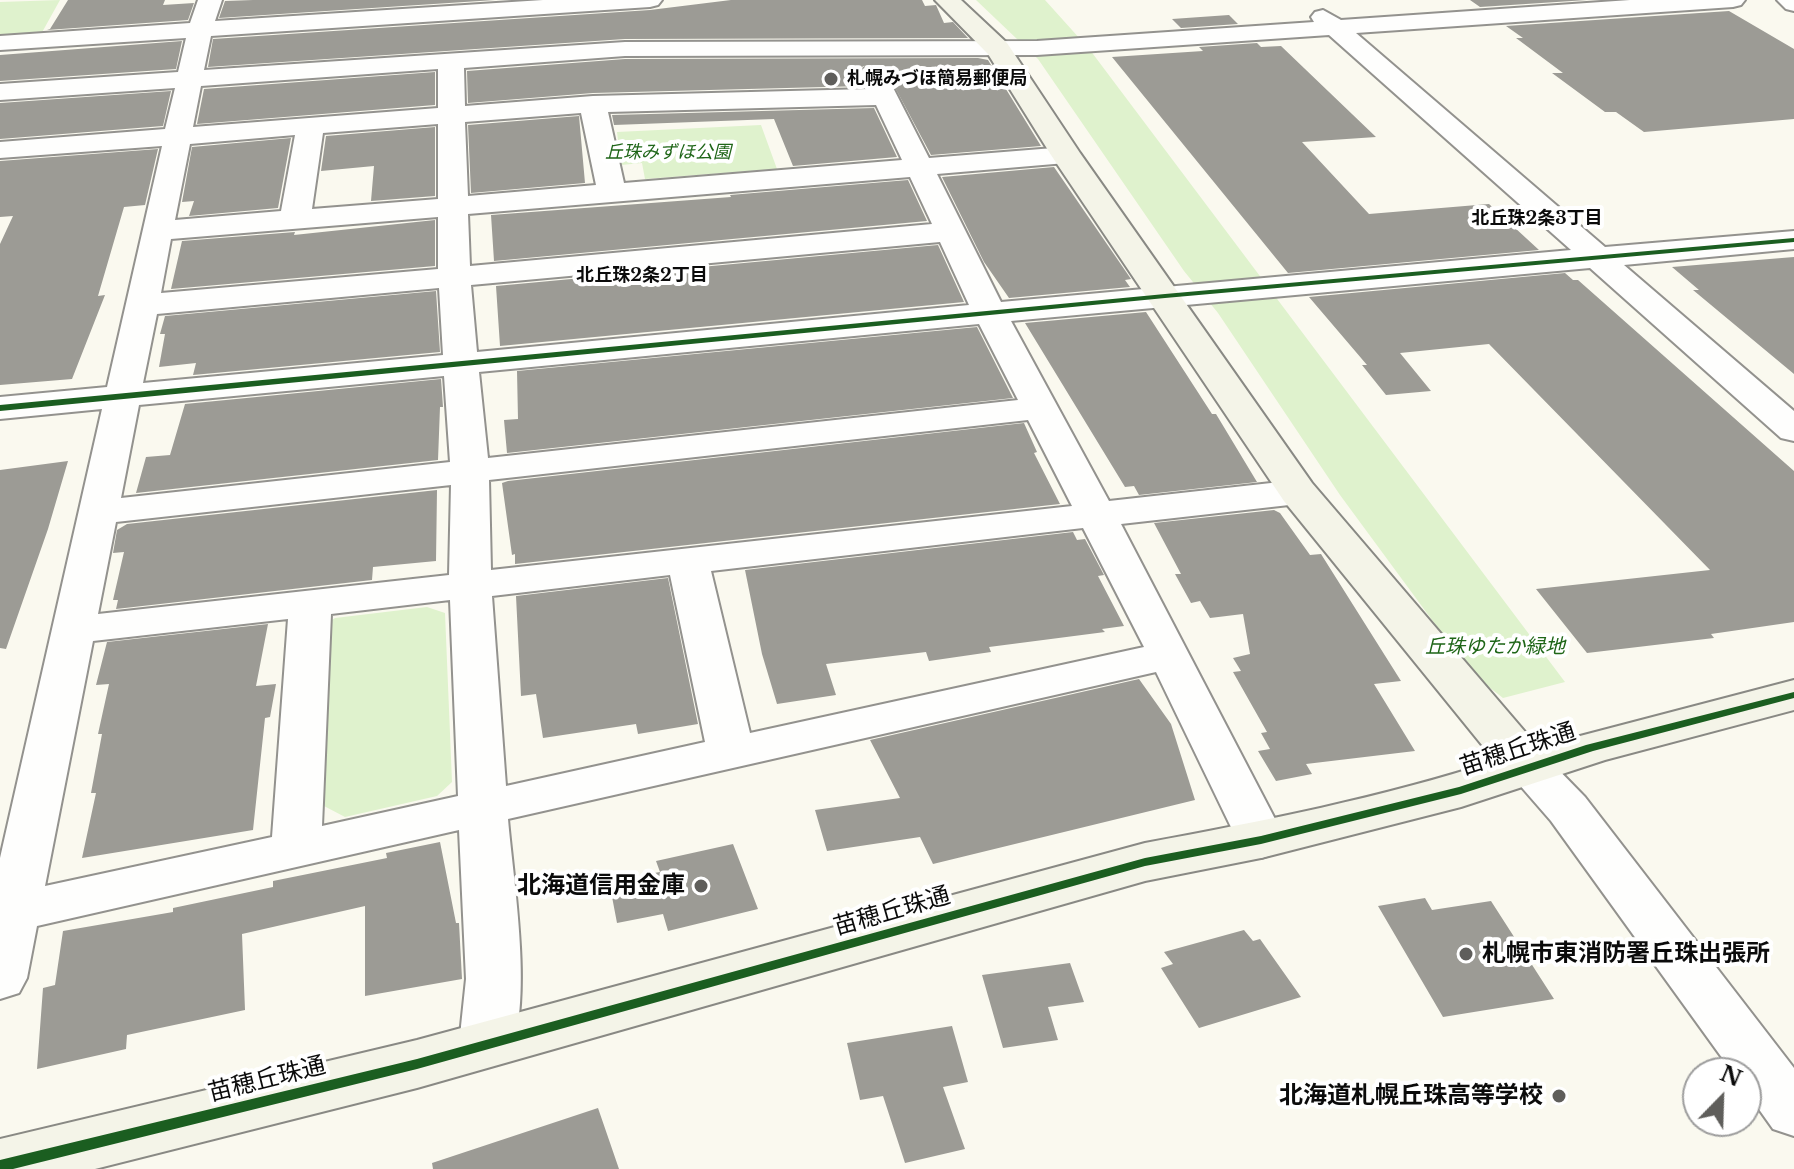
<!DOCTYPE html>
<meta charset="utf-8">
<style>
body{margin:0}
#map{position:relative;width:1794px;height:1169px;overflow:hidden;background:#faf9ef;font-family:"Libre Baskerville",serif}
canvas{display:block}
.north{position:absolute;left:1682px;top:1057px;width:80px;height:80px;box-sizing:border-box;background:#fff;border:2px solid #9d9d9d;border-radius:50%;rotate:23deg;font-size:22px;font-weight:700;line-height:32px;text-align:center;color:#0b0b0b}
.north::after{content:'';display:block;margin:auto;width:28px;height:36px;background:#5f5e5b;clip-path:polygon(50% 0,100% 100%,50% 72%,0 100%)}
</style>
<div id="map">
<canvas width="1794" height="1169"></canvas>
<div class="north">N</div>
</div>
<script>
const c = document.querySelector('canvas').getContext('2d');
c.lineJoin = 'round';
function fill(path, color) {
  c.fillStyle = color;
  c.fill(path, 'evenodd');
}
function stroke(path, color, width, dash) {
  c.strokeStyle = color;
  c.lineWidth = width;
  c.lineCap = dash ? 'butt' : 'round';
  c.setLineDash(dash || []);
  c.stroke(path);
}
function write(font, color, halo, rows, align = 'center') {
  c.font = font + ' "Libre Baskerville","Noto Sans JP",serif';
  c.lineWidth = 8;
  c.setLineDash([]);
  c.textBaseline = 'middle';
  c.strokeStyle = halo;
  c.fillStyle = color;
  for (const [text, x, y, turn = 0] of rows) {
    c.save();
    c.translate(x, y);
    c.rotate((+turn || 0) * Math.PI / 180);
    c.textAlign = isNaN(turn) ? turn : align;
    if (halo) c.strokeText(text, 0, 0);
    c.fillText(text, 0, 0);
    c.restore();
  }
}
const green = new Path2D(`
 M 60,0 L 40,36 L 0,38 L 0,2 Z
 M 976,0 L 1045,0 L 1090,50 L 1565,682 L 1503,698 L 1471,673 L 1340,495 L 1218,313 L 1184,271 L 1038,59 Z
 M 761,125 L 777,169 L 645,179 L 642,163 L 621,165 L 617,132 Z
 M 427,607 L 445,613 L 452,782 L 437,796 L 345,817 L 324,806 L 326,624 L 335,618 Z`);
const building = new Path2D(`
 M 68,0 L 165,0 L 163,5 L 194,3 L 188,20 L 47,30 L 50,29 Z
 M 253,0 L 495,0 L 219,18 L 225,1 Z
 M 731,0 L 922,0 L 925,6 L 936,5 L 944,23 L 953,22 L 968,38 L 625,39 L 208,67 L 213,39 L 650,10 Z
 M 1470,0 L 1587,0 L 1480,7 Z
 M 1729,11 L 1794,49 L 1794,119 L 1644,132 L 1616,112 L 1605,112 L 1552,73 L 1563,73 L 1516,38 L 1523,38 L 1506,26 Z
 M 1229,15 L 1238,24 L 1181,28 L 1172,19 Z
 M 182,41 L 176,69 L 0,81 L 0,55 Z
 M 1257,43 L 1261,47 L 1281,46 L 1376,137 L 1302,142 L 1369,214 L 1489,204 L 1539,250 L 1288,273 L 1112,57 L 1203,51 L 1199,47 Z
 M 978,58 L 988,60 L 1041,146 L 931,155 L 883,65 L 863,66 L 858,74 L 864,86 L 593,93 L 468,103 L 467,71 L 625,59 Z
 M 435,72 L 435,105 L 197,124 L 204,89 Z
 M 171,91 L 163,126 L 0,139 L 0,103 Z
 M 874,108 L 897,157 L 793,166 L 774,119 L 614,125 L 612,115 Z
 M 579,116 L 585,183 L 471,193 L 468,125 Z
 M 435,127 L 435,196 L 371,201 L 374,166 L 321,171 L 326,136 Z
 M 291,138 L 278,208 L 189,216 L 194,201 L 182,202 L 192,147 Z
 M 158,149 L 145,205 L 124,207 L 98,296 L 105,295 L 72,379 L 0,385 L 0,244 L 13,216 L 0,217 L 0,161 Z
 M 1054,167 L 1131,279 L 1125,280 L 1130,287 L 1009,298 L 984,262 L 942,177 Z
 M 908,180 L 927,221 L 494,261 L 491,215 L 731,197 L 730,195 Z
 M 435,220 L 435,266 L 171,289 L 182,241 L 295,232 L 294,235 Z
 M 938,245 L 964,302 L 500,346 L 496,286 Z
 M 1794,257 L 1794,374 L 1693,290 L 1699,290 L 1672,267 Z
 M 1565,273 L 1573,280 L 1578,280 L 1794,471 L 1794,622 L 1711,634 L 1714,638 L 1587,653 L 1536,589 L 1710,570 L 1489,344 L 1400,353 L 1431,391 L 1386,395 L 1362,365 L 1367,365 L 1309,297 Z
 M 436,291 L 440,352 L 193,375 L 196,363 L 159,367 L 165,334 L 160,334 L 165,316 Z
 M 1146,312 L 1212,414 L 1216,414 L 1257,482 L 1139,495 L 1134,486 L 1125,487 L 1025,323 Z
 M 977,327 L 1013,398 L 507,453 L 504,420 L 518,419 L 517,371 Z
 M 441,379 L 443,407 L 440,407 L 438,460 L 136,493 L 146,457 L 170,455 L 185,404 Z
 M 1024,423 L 1037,452 L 1034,453 L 1060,504 L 515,564 L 515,554 L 512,555 L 502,483 L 508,481 Z
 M 68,461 L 48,529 L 6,649 L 0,648 L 0,470 Z
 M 437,490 L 436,561 L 373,567 L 372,580 L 116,609 L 118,600 L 113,600 L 124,552 L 113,553 L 117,530 L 127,524 Z
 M 1274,510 L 1280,513 L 1310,555 L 1321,554 L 1401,681 L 1374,684 L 1415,751 L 1306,764 L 1312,774 L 1276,781 L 1258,751 L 1270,749 L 1261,733 L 1267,732 L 1233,672 L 1241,671 L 1233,658 L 1250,654 L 1243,614 L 1210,618 L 1200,601 L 1191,603 L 1175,574 L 1181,574 L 1154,523 Z
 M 1073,532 L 1077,540 L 1085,539 L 1104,575 L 1098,576 L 1124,626 L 1102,629 L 1105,632 L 989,647 L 991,652 L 929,661 L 926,652 L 826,664 L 836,695 L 777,704 L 762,654 L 745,570 Z
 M 668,578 L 698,724 L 638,734 L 636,724 L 543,738 L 536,694 L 521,696 L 516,596 Z
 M 268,624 L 256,686 L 276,684 L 270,717 L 265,718 L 253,830 L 82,858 L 96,793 L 91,793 L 102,734 L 98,734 L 109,684 L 96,685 L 107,642 Z
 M 1139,679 L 1171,724 L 1195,800 L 933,864 L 920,837 L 827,851 L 815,810 L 900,798 L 870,740 Z
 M 440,842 L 456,923 L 459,923 L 462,979 L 365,996 L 365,906 L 242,934 L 245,1010 L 127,1035 L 126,1049 L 37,1069 L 43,988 L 55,985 L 63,931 L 173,912 L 173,908 L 273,887 L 273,881 L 387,858 L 386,853 Z
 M 733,844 L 758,909 L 668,931 L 663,914 L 617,923 L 609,881 L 660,872 L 656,861 Z
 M 1425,898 L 1432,910 L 1491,901 L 1554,999 L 1443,1017 L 1378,906 Z
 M 1244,930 L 1253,941 L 1260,939 L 1301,997 L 1199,1028 L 1161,968 L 1173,964 L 1164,952 Z
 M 1070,963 L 1084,1002 L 1048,1007 L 1058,1040 L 1003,1048 L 982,975 Z
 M 952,1026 L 968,1082 L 943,1087 L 965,1149 L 905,1163 L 883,1096 L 860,1100 L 847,1043 Z
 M 598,1108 L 619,1169 L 433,1169 L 432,1163 Z`);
const street = new Path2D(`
 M 198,0 L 222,0 L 215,21 L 543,0 L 662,0 L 658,5 L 650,7 L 211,36 L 204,70 L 625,42 L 1037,41 L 1314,22 L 1311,17 L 1315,12 L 1323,10 L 1341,20 L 1630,0 L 1745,0 L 1741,5 L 1733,7 L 1356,33 L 1605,247 L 1794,231 L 1794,249 L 1624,265 L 1794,411 L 1794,441 L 1781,438 L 1590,268 L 1011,321 L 1109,501 L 1298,480 L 1312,484 L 1318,492 L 1312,500 L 1298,504 L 1121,524 L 1286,840 L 1279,852 L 1261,858 L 1243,852 L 1156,672 L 508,819 C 513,880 535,1008 507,1061 L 487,1067 L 467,1061 L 459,1045 L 466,979 L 459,830 L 37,926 L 27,978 L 19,993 L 0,999 L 0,858 L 102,409 L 0,419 L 0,397 L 107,387 L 162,146 L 0,158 L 0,142 L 165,129 L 175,88 L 0,100 L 0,84 L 178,72 L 186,38 L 0,50 L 0,36 L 190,23 ZM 1329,35 L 1571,250 L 1001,302 L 937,174 L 1066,163 L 1076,161 L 1080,155 L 1076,149 L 1066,147 L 929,158 L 883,68 L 865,68 L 861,73 L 869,89 L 593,96 L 465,106 L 464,68 L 625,56 L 1037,55 ZM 438,69 L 438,108 L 193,127 L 201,86 ZM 876,105 L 902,160 L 624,183 L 608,112 ZM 581,113 L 596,185 L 468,196 L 465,122 ZM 438,124 L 438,199 L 312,209 L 323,133 ZM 295,135 L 281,211 L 175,220 L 190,144 ZM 910,177 L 932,224 L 470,266 L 468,214 ZM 438,217 L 438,269 L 161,293 L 171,239 ZM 940,242 L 969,305 L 477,352 L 471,285 ZM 439,288 L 443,355 L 143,383 L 157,314 ZM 979,324 L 1018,400 L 488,458 L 479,372 ZM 444,376 L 450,462 L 121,498 L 139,405 ZM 1028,420 L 1072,506 L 491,570 L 489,480 ZM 451,485 L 449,575 L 98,614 L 116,522 ZM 1083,528 L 1144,647 L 750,733 L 711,571 ZM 670,575 L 705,742 L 506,786 L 492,596 ZM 450,600 L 458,796 L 322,826 L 331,614 ZM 288,619 L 272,837 L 45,886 L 93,641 Z
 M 1777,0 L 1794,0 L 1794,11 L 1786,9 Z
 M 1528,751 L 1545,756 L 1585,797 L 1794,1068 L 1794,1136 L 1773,1129 L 1746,1091 L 1746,1073 L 1733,1073 L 1551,821 L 1504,767 L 1511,756 Z`);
const secondary = new Path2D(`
 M 935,0 L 961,0 L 1007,43 L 1080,153 L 1312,483 L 1538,747 L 1794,680 L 1794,710 L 1605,760 L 1461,807 L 1261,858 L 1145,881 L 417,1088 L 95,1169 L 0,1169 L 0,1139 L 417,1040 L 1145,843 C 1263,821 1381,798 1495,761 L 1284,501 L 1051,155 L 988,54 Z`);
const cycleway = new Path2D(`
 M 1794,238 L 1794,242 L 1165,298 L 0,411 L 0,405 L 1165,294 Z
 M 1794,692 L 1794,698 L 1593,751 L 1461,794 L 1261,844 L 1145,866 L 417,1069 L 13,1169 L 0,1169 L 0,1160 L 417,1059 L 1145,858 L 1261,836 L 1459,787 L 1586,745 Z`);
const markers = [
 [831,79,8,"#5f5e5b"],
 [701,886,8,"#5f5e5b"],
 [1466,954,8,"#5f5e5b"],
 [1559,1096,8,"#5f5e5b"]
];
const farPoinames = [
 ["札幌みづほ簡易郵便局",847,79]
];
const farParknames = [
 ["丘珠みずほ公園",668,153]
];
const farNeighbourhoodnames = [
 ["北丘珠2条3丁目",1537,219],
 ["北丘珠2条2丁目",642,276]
];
const parkNames = [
 ["丘珠ゆたか緑地",1495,647]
];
const nearStreetnames = [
 ["苗穂丘珠通",1518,750,-18],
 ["苗穂丘珠通",892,912,-16],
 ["苗穂丘珠通",267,1080,-14]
];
const nearPoinames = [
 ["北海道信用金庫",685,886],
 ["札幌市東消防署丘珠出張所",1482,954,"left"],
 ["北海道札幌丘珠高等学校",1543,1096]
];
fill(green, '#dff2cd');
fill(building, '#9c9b95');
stroke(street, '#93928e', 4);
stroke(secondary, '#898984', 4);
fill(street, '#fefefd');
fill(secondary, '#f4f4e8');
fill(cycleway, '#1b5e20');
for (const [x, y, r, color] of markers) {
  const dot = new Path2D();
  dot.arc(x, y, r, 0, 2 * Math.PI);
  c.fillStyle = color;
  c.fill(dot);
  stroke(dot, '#fff', 3);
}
write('bold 18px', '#0b0b0b', '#fff', farPoinames, 'left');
write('italic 18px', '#1f6618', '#fff', farParknames);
write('bold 18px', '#0b0b0b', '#fff', farNeighbourhoodnames);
write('italic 20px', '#1f6618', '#fff', parkNames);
write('24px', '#0b0b0b', '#fff', nearStreetnames);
write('bold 24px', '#0b0b0b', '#fff', nearPoinames, 'right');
</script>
